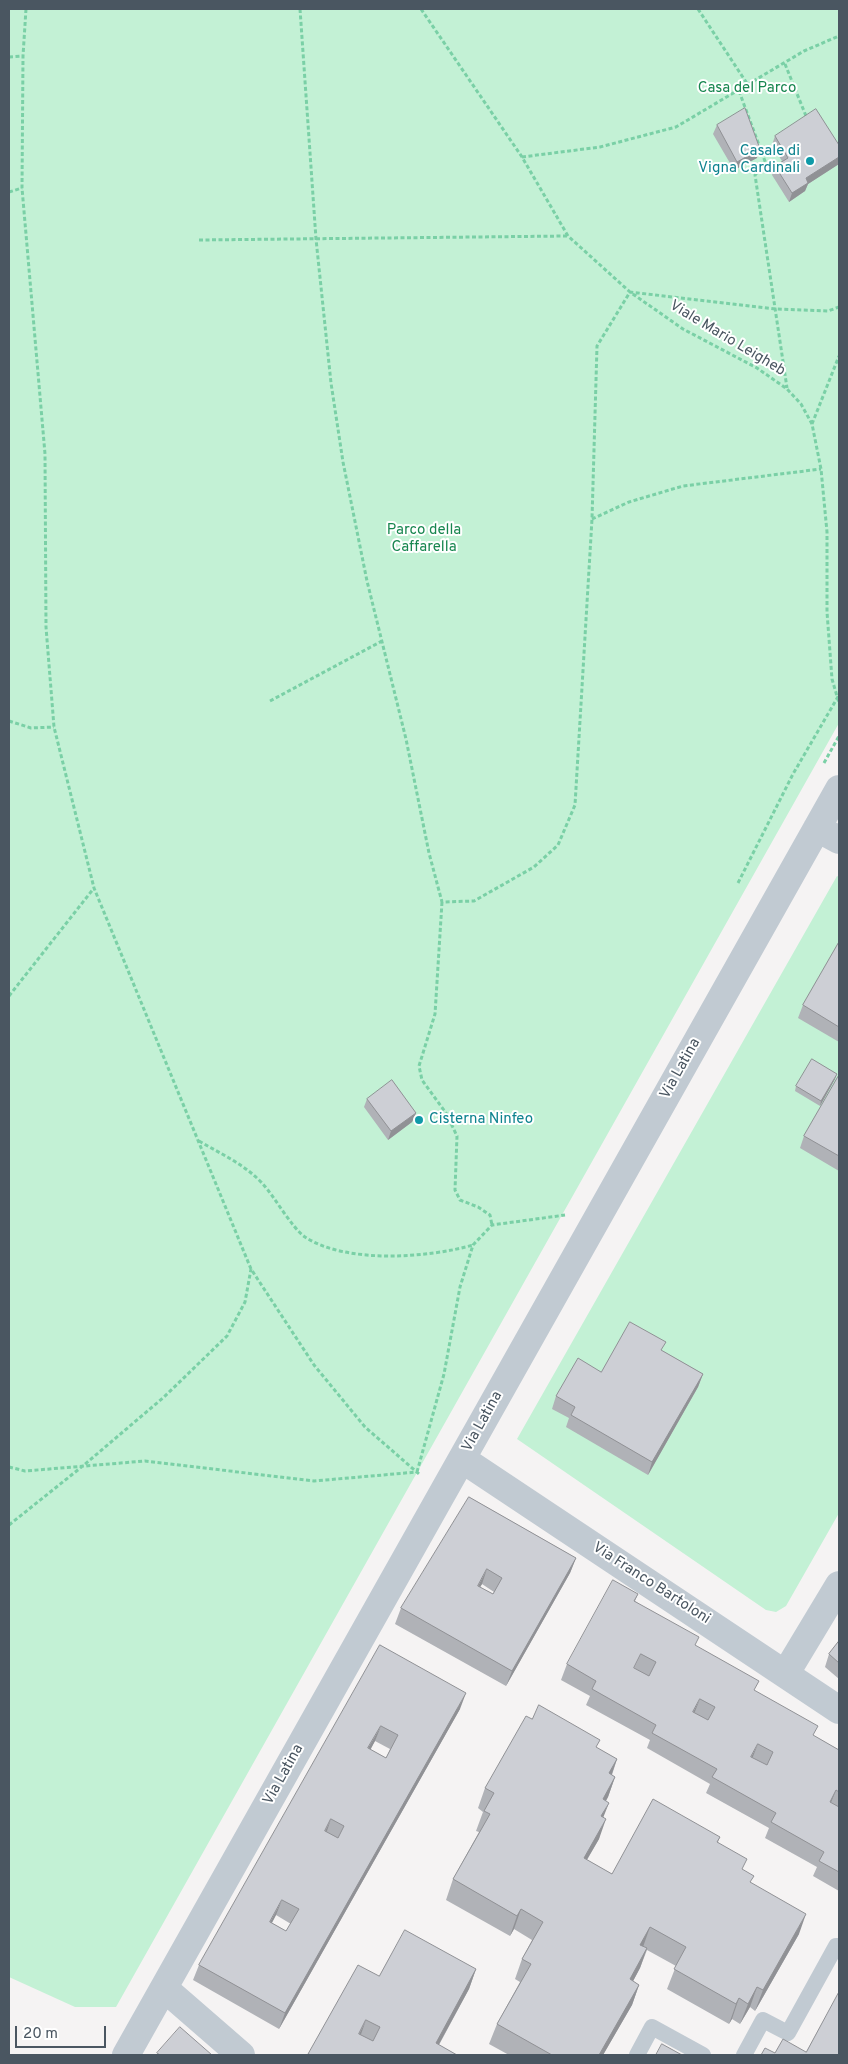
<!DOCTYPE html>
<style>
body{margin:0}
#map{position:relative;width:848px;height:2064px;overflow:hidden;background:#f5f3f3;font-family:Overpass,sans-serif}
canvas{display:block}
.frame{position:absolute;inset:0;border:10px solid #4a5661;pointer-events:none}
.scale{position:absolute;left:15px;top:2026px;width:91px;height:22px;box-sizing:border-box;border:2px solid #4a5661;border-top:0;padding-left:6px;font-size:15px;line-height:18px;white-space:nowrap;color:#4a5661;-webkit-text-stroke:4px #fff;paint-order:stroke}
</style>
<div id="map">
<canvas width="848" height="2064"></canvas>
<div class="frame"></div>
<div class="scale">20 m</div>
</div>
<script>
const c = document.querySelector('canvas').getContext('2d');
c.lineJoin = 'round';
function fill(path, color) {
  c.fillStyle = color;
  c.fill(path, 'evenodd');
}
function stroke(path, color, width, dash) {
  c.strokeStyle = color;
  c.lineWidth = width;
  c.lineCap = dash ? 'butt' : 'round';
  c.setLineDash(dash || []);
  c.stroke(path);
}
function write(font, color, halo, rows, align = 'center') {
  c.font = font + ' Overpass,sans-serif';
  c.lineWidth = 4;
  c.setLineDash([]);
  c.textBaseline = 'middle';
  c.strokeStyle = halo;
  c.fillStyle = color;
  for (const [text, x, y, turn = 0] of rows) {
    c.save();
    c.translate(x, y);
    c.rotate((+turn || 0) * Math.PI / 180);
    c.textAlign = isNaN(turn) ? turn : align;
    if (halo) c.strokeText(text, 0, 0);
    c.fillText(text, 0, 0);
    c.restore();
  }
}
const green = new Path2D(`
 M 9,9 L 839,9 L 839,723 L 116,2007 L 75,2007 L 9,1977 Z
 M 837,876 L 839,877 L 839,1513 L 786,1606 L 776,1612 L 766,1610 L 517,1439 Z`);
const path = new Path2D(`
 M 26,9 L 23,56 L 22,188 L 45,454 L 46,627 L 54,727 L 94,888 L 251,1269 L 314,1365 L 365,1427 L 419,1474
 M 300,9 L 316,239 L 331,383 L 343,462 L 367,581 L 406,739 L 429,853 L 442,902 L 474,901 L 534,867 L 558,845 L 575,805 L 592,519 L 597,346 L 630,292 L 776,309 L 828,311 L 839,307
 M 421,9 L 522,157 L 568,236 L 630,292 L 683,329 L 757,368 L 787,389 L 801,404 L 812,424 L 821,469 L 827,532 L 827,612 L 832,679 L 839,703
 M 698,9 L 748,85
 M 9,57 L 23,56
 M 785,64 L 806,116
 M 739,91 L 766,164 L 755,175 L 787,388
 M 522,157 L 600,147 L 676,127 L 804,51 L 839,36
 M 9,192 L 22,188
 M 199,240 L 568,236
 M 812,424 L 839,356
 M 592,519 L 629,502 L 683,486 L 821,469
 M 270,701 L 382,641
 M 9,721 L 31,728 L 54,727
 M 824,763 L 839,736
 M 738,883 L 793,774 L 839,695
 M 442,902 L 435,1014 L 419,1066 L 422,1080 L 446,1113 L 457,1136 L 455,1190 L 460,1200 L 478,1207 L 490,1215 L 492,1225
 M 9,996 L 94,888
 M 199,1141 C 221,1154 244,1164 262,1183 C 275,1197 291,1227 305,1237 C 346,1264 428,1258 473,1245
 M 9,1467 L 25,1471 L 145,1461 L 314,1481 L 417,1472
 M 417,1472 L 444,1374 L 460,1287 L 473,1245 L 492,1225 L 565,1215
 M 9,1525 L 84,1465 L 164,1397 L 227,1336 L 245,1302 L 251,1269`);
const service = new Path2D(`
 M 637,2055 L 652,2027 L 703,2055
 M 744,2055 L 763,2020 L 788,2033 L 836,1946 L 839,1946`);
const minor = new Path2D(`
 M 817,828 L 839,840
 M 462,1459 L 839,1710
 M 786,1673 L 839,1585
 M 165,1989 L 241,2055
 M 126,2055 L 839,789`);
const wall = new Path2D(`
 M 717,125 L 757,158 L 734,170 L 713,134 Z
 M 775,136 L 839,157 L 839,164 L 808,184 L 805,191 L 789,202 L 772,175 L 775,166 L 782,161 L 772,145 Z
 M 839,942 L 839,1042 L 798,1018 L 803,1005 Z
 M 839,1075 L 839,1171 L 800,1148 L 804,1136 Z
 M 835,1079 L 820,1106 L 795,1091 L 796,1086 Z
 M 367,1099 L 416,1113 L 412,1122 L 388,1140 L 364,1107 Z
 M 663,1351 L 703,1374 L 698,1387 L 648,1475 L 566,1427 L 569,1418 L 552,1409 L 556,1396 L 601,1372 Z
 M 469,1497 L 576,1558 L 570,1573 L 506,1686 L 395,1624 L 401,1608 ZM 482,1584 L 494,1592 L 493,1594 L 480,1587 Z
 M 638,1594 L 635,1601 L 696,1646 L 814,1736 L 839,1750 L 839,1891 L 813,1876 L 817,1867 L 765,1838 L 769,1828 L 706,1793 L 710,1784 L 647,1748 L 650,1740 L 586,1705 L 590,1696 L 561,1680 L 567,1664 Z
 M 839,1641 L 839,1679 L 825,1667 L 829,1654 Z
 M 380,1645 L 460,1709 L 279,2029 L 193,1980 L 199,1965 ZM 375,1741 L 390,1749 L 386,1758 L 370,1749 ZM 276,1915 L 291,1924 L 286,1931 L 272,1923 Z
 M 532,1719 L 597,1748 L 617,1759 L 612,1775 L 615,1777 L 608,1797 L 606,1801 L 599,1839 L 587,1860 L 612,1874 L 720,1837 L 718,1842 L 743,1870 L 751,1883 L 799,1934 L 755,2011 L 750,2007 L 740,2024 L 732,2019 L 729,2024 L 667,1989 L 676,1966 L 647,1950 L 640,1968 L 633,1981 L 639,1985 L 632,2005 L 603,2055 L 509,2055 L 489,2044 L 497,2024 L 520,1982 L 515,1979 L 522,1959 L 532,1940 L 514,1929 L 510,1936 L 446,1900 L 453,1879 L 479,1832 L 476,1831 L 483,1812 L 478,1808 L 485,1788 Z
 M 476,1969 L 469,1989 L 439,2045 L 457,2055 L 308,2055 L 308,2054 L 379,1976 Z`);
const shadedWall = new Path2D(`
 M 760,149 L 757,158 L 734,170 L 737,162 Z
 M 839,157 L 839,164 L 808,184 L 805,191 L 789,202 L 792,193 L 806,178 Z
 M 837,1074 L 835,1079 L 820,1106 L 821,1101 Z
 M 416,1113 L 412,1122 L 388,1140 L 391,1131 Z
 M 703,1374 L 698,1387 L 648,1475 L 652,1462 Z
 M 576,1558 L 570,1573 L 506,1686 L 512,1671 Z
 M 487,1569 L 482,1584 L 472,1601 L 478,1586 Z
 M 466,1693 L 460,1709 L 279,2029 L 285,2013 Z
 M 700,1699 L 694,1714 L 693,1712 Z
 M 381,1726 L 375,1741 L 363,1764 L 368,1748 Z
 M 758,1744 L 752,1759 L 751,1757 Z
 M 617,1759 L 610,1779 L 609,1773 Z
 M 615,1777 L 608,1797 L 595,1819 L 603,1799 Z
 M 836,1790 L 830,1805 L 830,1802 Z
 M 609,1803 L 601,1823 L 601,1816 Z
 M 331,1819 L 326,1834 L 325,1831 Z
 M 606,1819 L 599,1839 L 576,1878 L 584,1858 Z
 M 282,1900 L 276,1915 L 264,1937 L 270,1922 Z
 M 521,1909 L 514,1929 L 510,1936 L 517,1916 Z
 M 806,1914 L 799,1934 L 755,2011 L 763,1990 Z
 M 650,1927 L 643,1947 L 640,1945 Z
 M 647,1948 L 640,1968 L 623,2000 L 630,1979 Z
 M 476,1969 L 469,1989 L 433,2055 L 436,2043 Z
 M 639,1985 L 632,2005 L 603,2055 L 599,2055 Z
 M 757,1987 L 750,2007 L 740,2024 L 748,2004 Z
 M 739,1998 L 732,2019 L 729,2024 L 736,2004 Z
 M 366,2020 L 359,2040 L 359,2034 Z`);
const building = new Path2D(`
 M 745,108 L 760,149 L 737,162 L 717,125 Z
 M 816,109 L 839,145 L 839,157 L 806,178 L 808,183 L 792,193 L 775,166 L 788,158 L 775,136 Z
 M 839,942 L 839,1027 L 803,1005 Z
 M 812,1059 L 837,1074 L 821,1101 L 796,1086 Z
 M 839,1075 L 839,1156 L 804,1136 Z
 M 392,1080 L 416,1113 L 391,1131 L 367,1099 Z
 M 630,1322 L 666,1342 L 661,1350 L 703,1374 L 652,1462 L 571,1415 L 575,1407 L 556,1396 L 578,1358 L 601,1372 Z
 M 469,1497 L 576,1558 L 512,1671 L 401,1608 ZM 487,1569 L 502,1578 L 493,1594 L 478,1586 Z
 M 613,1580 L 638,1594 L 634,1601 L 699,1637 L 695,1645 L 759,1681 L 754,1690 L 818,1726 L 813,1735 L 839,1750 L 839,1792 L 836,1790 L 830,1802 L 839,1807 L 839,1872 L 819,1861 L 824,1852 L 771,1822 L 776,1813 L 712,1777 L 717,1769 L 652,1733 L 656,1725 L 592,1689 L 596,1681 L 567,1664 ZM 641,1654 L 656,1662 L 649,1676 L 634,1668 ZM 700,1699 L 715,1707 L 708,1720 L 693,1712 ZM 758,1744 L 773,1752 L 767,1765 L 751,1757 Z
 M 839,1641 L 839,1663 L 829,1654 Z
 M 380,1645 L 466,1693 L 285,2013 L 199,1965 ZM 381,1726 L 398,1735 L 386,1758 L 368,1748 ZM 331,1819 L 344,1826 L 338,1838 L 325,1831 ZM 282,1900 L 299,1909 L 286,1931 L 270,1922 Z
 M 539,1705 L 600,1740 L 596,1747 L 617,1759 L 609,1773 L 615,1777 L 603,1799 L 609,1803 L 601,1816 L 606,1819 L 584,1858 L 612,1874 L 653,1799 L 720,1837 L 717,1842 L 747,1859 L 742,1869 L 754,1876 L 750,1882 L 806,1914 L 763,1990 L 757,1987 L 748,2004 L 739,1998 L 736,2004 L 674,1969 L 686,1947 L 650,1927 L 640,1945 L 647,1948 L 630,1979 L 639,1985 L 599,2055 L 552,2055 L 497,2024 L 531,1964 L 522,1959 L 543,1922 L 521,1909 L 517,1916 L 453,1879 L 490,1814 L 484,1811 L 494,1793 L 485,1788 L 526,1716 L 532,1719 Z
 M 405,1930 L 476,1969 L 436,2043 L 457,2055 L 312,2055 L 308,2054 L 358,1965 L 379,1976 ZM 366,2020 L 380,2027 L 373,2041 L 359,2034 Z
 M 839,1992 L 839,2055 L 838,2054 L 838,2055 L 761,2055 L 765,2048 L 775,2053 L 783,2039 L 806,2052 Z
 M 180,2027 L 212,2055 L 160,2055 L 157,2053 Z
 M 662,2044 L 682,2055 L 656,2055 Z`);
const markers = [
 [810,161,5,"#0f9aa8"],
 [419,1120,5,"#0f9aa8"]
];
const parkNames = [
 ["Casa del Parco",747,89],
 ["Parco della",424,531],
 ["Caffarella",424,548]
];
const cultureNames = [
 ["Casale di",800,152],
 ["Vigna Cardinali",800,169],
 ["Cisterna Ninfeo",429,1120,"left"]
];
const streetNames = [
 ["Viale Mario Leigheb",727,339,31],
 ["Via Latina",681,1069,-61],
 ["Via Latina",483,1422,-61],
 ["Via Franco Bartoloni",651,1584,33],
 ["Via Latina",284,1775,-61]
];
fill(green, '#c3f1d5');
stroke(path, '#7ad0a6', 3, [4, 2.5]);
stroke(service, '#c1cad2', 16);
stroke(minor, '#c1cad2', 28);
fill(wall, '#b0b2b7');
fill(shadedWall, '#909195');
fill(building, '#cdcfd5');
stroke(building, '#909195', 1);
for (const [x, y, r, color] of markers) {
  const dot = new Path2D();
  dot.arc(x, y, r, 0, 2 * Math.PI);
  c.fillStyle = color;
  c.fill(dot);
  stroke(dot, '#fff', 2);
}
write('15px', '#17864f', '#fff', parkNames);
write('15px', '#0d838f', '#fff', cultureNames, 'right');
write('15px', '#4a5661', '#fff', streetNames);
</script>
